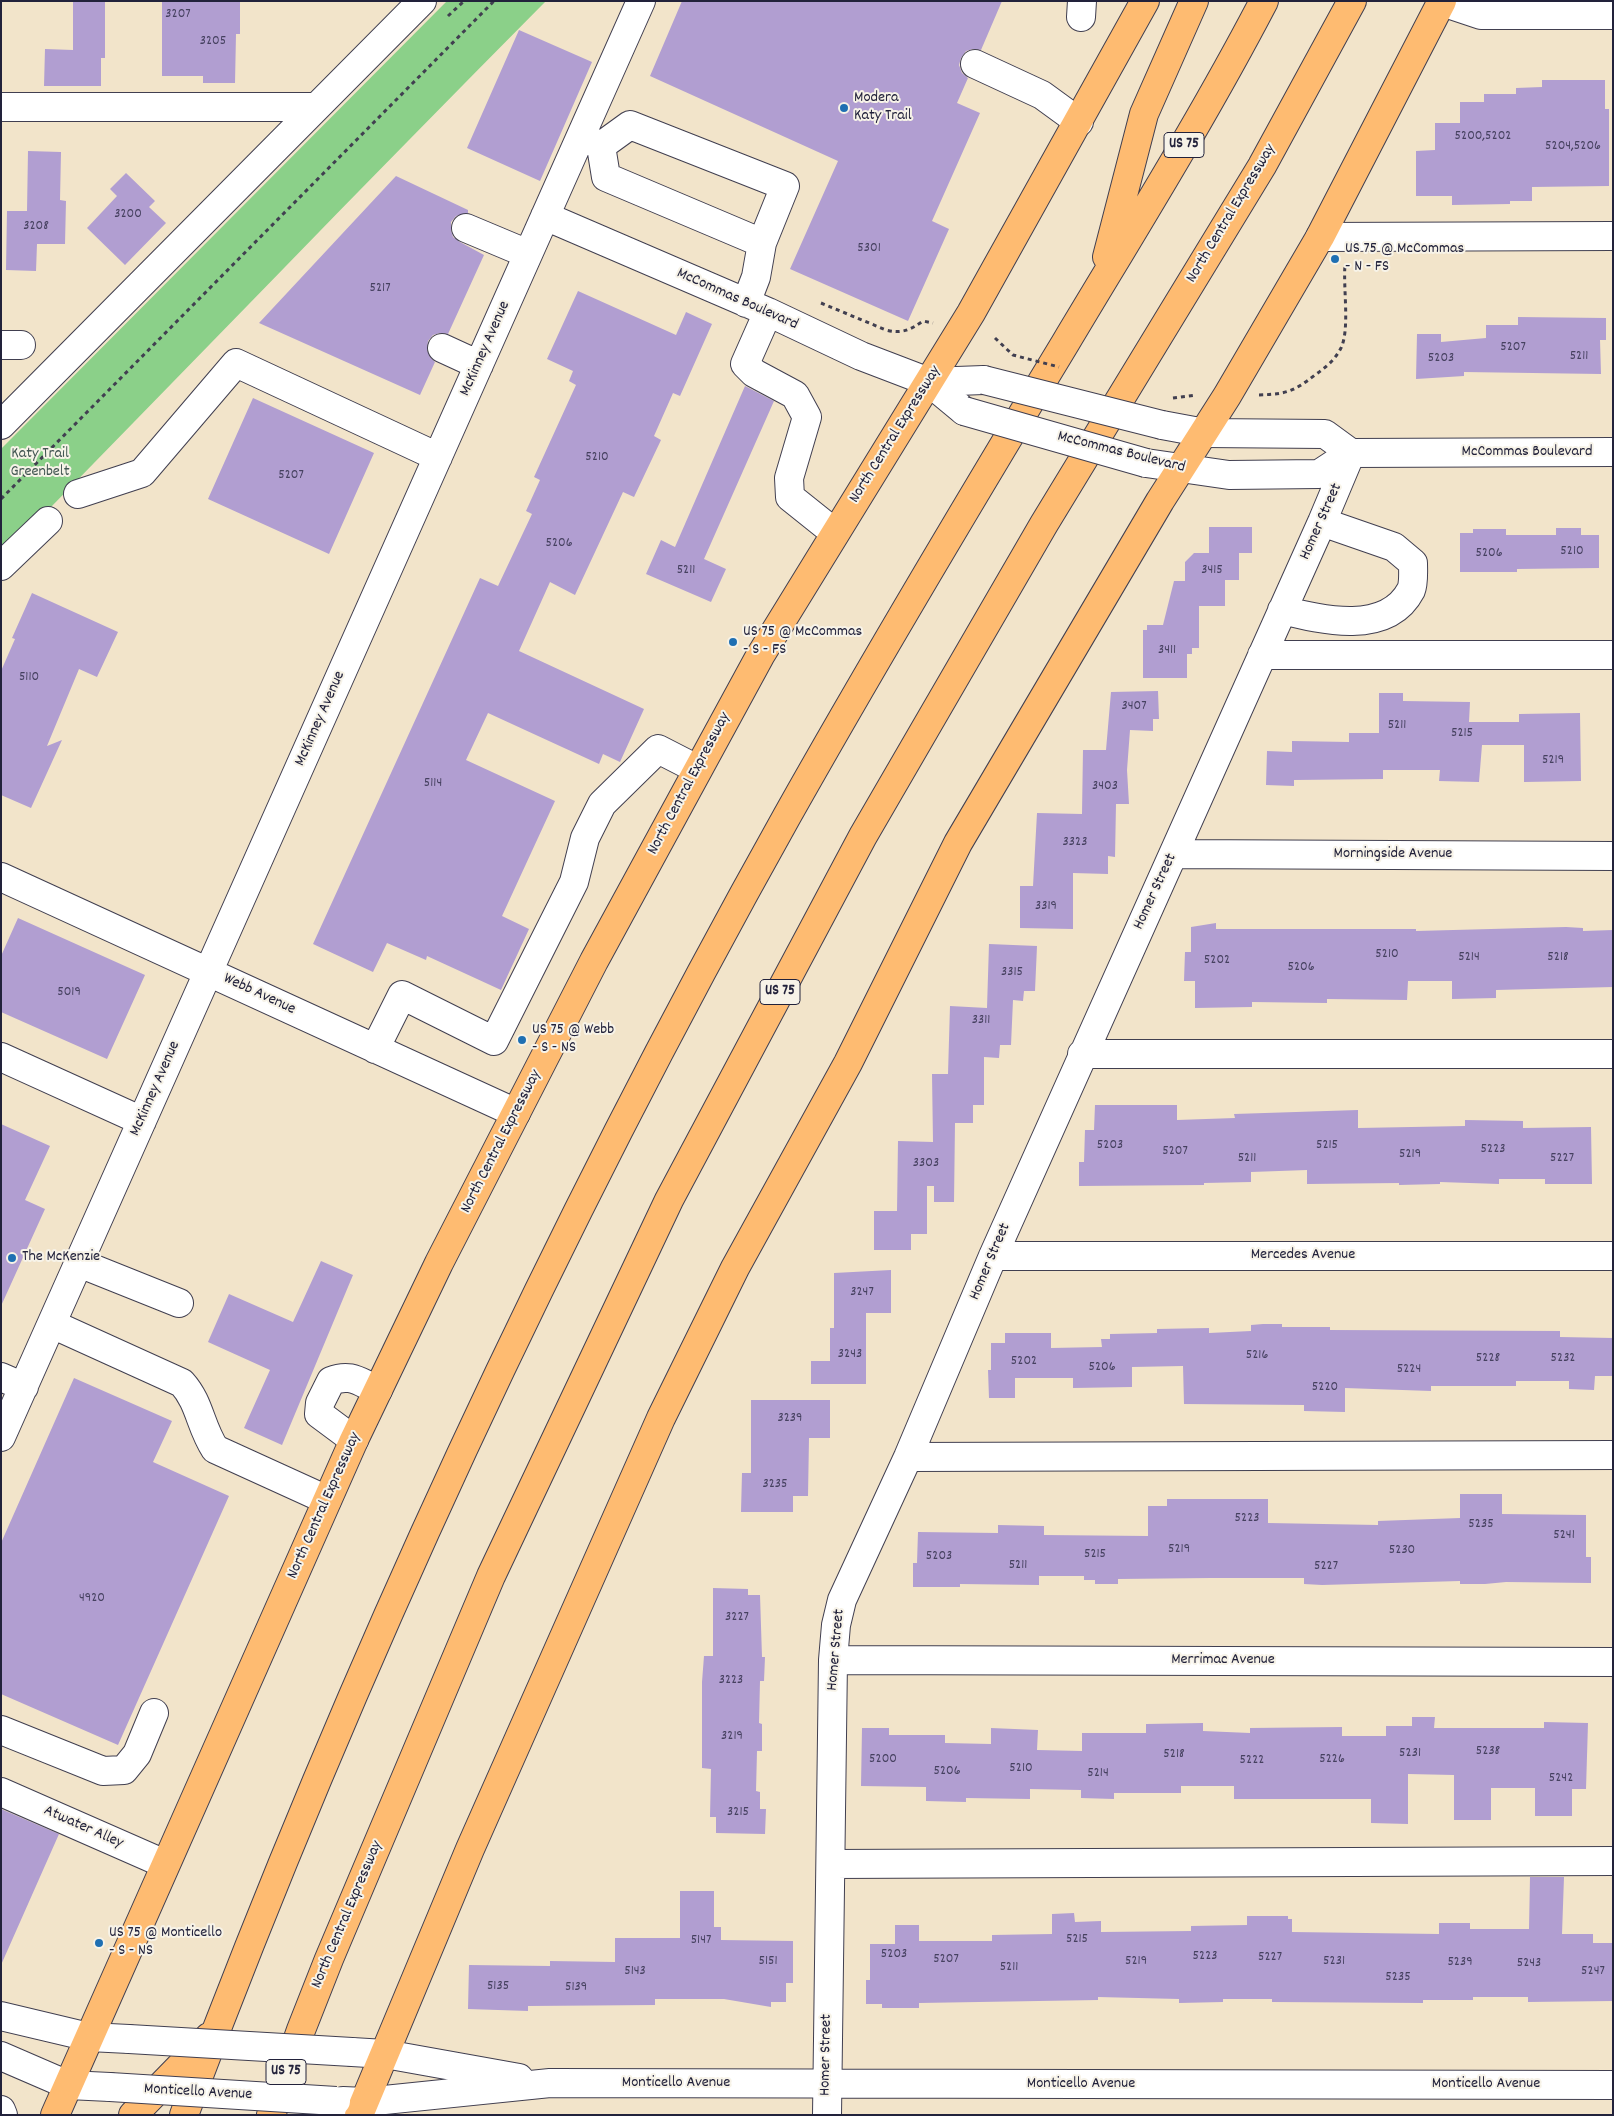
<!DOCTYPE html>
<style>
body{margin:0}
#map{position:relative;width:1614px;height:2116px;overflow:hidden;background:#f2e4ca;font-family:Dekko,sans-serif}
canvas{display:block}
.frame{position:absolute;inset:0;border:2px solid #22223b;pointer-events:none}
</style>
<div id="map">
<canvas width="1614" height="2116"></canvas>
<div class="frame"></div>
</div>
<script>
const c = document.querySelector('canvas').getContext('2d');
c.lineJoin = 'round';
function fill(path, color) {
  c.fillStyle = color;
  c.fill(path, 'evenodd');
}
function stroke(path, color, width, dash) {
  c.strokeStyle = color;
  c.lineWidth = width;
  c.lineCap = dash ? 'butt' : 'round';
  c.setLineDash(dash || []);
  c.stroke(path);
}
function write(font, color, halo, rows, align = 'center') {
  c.font = font + ' Dekko,sans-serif';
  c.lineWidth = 4;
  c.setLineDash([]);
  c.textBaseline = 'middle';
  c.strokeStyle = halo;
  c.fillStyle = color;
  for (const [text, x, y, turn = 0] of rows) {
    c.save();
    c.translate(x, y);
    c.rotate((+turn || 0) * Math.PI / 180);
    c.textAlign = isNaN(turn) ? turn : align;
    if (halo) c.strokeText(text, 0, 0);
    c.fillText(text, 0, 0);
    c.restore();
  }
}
const green = new Path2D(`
 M 447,1 L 546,1 C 363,185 183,373 1,558 L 1,449 Z`);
const building = new Path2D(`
 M 73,1 L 105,1 L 105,58 L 101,58 L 101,86 L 44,86 L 45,49 L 73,50 Z
 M 162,1 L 240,1 L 240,34 L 236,34 L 235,83 L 203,83 L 203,76 L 162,76 Z
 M 682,1 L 1002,1 L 981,50 L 973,49 L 966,51 L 961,58 L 959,65 L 962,73 L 968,78 L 957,103 L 980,113 L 932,221 L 949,229 L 908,321 L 790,269 L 838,161 L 650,76 Z
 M 519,30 L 592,62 L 540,181 L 467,148 Z
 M 1542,80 L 1605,80 L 1605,109 L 1609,109 L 1609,186 L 1532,187 L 1532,201 L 1510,201 L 1510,204 L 1452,205 L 1452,196 L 1416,196 L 1416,151 L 1435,150 L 1435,123 L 1460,123 L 1460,102 L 1484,102 L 1484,94 L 1516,94 L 1516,88 L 1542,87 Z
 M 28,151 L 61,152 L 60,200 L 66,201 L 65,244 L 37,244 L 36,271 L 6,270 L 7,211 L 27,211 Z
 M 126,173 L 155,201 L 149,207 L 166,223 L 125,265 L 87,228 L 117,196 L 110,189 Z
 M 396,176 L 468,210 L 468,213 L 456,216 L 451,222 L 451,230 L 453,237 L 460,242 L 484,255 L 448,334 L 440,333 L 433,335 L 428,341 L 427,350 L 430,357 L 435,362 L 420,395 L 259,323 Z
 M 578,291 L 676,335 L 686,312 L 712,324 L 680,396 L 673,393 L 654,436 L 661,440 L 634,497 L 623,492 L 575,595 L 550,582 L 519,651 L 644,709 L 620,762 L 603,754 L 599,764 L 488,713 L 466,760 L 555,801 L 502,916 L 529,929 L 501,990 L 427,956 L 426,960 L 387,943 L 373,972 L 313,944 L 480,578 L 498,586 L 532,514 L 526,511 L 540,480 L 534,477 L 576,385 L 569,381 L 573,371 L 547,359 Z
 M 1518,317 L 1606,318 L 1606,340 L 1600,340 L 1601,374 L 1464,372 L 1464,376 L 1416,379 L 1417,334 L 1441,334 L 1441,342 L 1486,338 L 1486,325 L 1518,325 Z
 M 745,386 L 774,401 L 704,559 L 726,569 L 711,602 L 646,574 L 661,540 L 675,547 Z
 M 253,398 L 374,453 L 329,554 L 208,499 Z
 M 1209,527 L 1252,527 L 1252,553 L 1239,553 L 1239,580 L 1225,580 L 1225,606 L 1199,606 L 1199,648 L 1192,648 L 1192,654 L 1187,654 L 1187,678 L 1143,678 L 1143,630 L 1147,630 L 1147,625 L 1163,625 L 1174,581 L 1185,581 L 1185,562 L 1194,553 L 1209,553 Z
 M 1556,528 L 1581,528 L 1581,535 L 1599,535 L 1599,568 L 1517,569 L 1517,572 L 1460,572 L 1460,533 L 1473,533 L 1473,529 L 1506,529 L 1506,535 L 1556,535 Z
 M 32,593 L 118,632 L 97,677 L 79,669 L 47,746 L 62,740 L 31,808 L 1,795 L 1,671 L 15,639 L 12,638 Z
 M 1158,691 L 1159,719 L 1153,719 L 1153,731 L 1130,730 L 1127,770 L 1129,804 L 1116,804 L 1115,857 L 1108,856 L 1108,874 L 1073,873 L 1073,929 L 1020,928 L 1020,886 L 1033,886 L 1037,813 L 1082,814 L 1083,750 L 1106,750 L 1111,692 Z
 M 1379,693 L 1403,693 L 1403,701 L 1470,702 L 1469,722 L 1519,722 L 1519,714 L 1580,713 L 1581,781 L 1524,782 L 1524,745 L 1482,745 L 1479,782 L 1439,781 L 1440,770 L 1383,770 L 1383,779 L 1294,780 L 1294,786 L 1266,785 L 1267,751 L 1292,752 L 1292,741 L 1349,742 L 1349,733 L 1379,733 Z
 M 18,918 L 145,975 L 107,1059 L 1,1012 L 1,956 Z
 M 1216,923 L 1216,929 L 1416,929 L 1416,931 L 1566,927 L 1583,928 L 1583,931 L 1613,930 L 1613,987 L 1496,990 L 1496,998 L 1452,999 L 1452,981 L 1408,981 L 1407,1000 L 1327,999 L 1327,1003 L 1252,1002 L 1252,1007 L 1195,1008 L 1195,981 L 1184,981 L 1185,952 L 1191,952 L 1191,927 Z
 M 989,944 L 1037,946 L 1035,991 L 1024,991 L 1023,1001 L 1013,1000 L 1011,1045 L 1000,1045 L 999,1058 L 984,1057 L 984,1105 L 973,1105 L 973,1123 L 955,1123 L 954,1202 L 934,1202 L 934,1186 L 927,1186 L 927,1234 L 911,1234 L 911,1250 L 874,1250 L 874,1211 L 897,1211 L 898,1141 L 933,1142 L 932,1074 L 948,1074 L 950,1006 L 987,1008 Z
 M 1095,1105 L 1177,1105 L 1177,1120 L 1235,1118 L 1234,1114 L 1358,1110 L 1358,1128 L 1465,1126 L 1465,1120 L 1523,1121 L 1523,1128 L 1591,1127 L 1592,1184 L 1545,1184 L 1545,1179 L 1499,1179 L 1499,1184 L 1440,1182 L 1440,1184 L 1399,1185 L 1399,1183 L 1307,1184 L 1307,1170 L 1251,1172 L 1251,1182 L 1204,1183 L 1204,1185 L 1079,1186 L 1079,1162 L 1084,1162 L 1085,1130 L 1094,1130 Z
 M 1,1124 L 50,1146 L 25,1200 L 45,1209 L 1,1306 Z
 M 321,1261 L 353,1275 L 282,1445 L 244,1428 L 270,1370 L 208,1342 L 229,1294 L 293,1322 Z
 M 891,1270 L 891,1313 L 866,1313 L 866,1384 L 811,1384 L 811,1361 L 830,1361 L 830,1328 L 834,1328 L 834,1273 Z
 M 1263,1324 L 1282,1324 L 1282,1327 L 1330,1327 L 1330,1330 L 1560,1331 L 1560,1337 L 1613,1338 L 1613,1376 L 1595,1376 L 1594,1390 L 1569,1389 L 1569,1381 L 1516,1381 L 1516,1386 L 1431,1386 L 1431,1391 L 1345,1388 L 1345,1412 L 1304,1411 L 1304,1405 L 1184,1404 L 1183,1366 L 1132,1367 L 1132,1387 L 1073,1388 L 1073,1378 L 1015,1378 L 1015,1398 L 989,1398 L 988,1370 L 991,1370 L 991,1343 L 1005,1343 L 1005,1333 L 1051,1333 L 1051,1348 L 1102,1347 L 1101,1339 L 1110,1339 L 1110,1334 L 1157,1333 L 1157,1329 L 1209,1328 L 1209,1333 L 1251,1331 L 1251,1325 Z
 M 74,1378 L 172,1421 L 153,1462 L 229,1496 L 118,1745 L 1,1694 L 1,1543 Z
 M 751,1400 L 830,1400 L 830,1438 L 809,1438 L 808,1496 L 793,1496 L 793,1512 L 741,1512 L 742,1473 L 751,1473 Z
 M 1460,1494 L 1502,1494 L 1502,1514 L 1586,1515 L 1586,1557 L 1591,1557 L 1591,1583 L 1506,1582 L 1485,1584 L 1460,1584 L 1460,1581 L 1322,1585 L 1304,1584 L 1304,1578 L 1210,1578 L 1118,1579 L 1118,1584 L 1095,1584 L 1095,1580 L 1084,1580 L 1084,1576 L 1039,1576 L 1039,1585 L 960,1584 L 960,1587 L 913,1587 L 913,1563 L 917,1563 L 918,1532 L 998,1533 L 998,1525 L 1044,1526 L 1044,1535 L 1148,1536 L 1148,1506 L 1167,1506 L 1167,1499 L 1268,1499 L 1268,1523 L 1378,1525 L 1378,1521 L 1460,1518 Z
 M 713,1588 L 748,1589 L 748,1595 L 760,1595 L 762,1657 L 765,1657 L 764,1681 L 760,1681 L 759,1723 L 762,1724 L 762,1751 L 757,1751 L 756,1791 L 760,1792 L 760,1809 L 766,1809 L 765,1834 L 716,1833 L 716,1817 L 710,1817 L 711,1769 L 702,1768 L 702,1682 L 704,1656 L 713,1656 Z
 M 1412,1717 L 1435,1717 L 1434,1728 L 1544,1728 L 1544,1722 L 1588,1723 L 1586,1789 L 1572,1789 L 1572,1816 L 1535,1816 L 1535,1788 L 1491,1788 L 1491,1820 L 1454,1820 L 1454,1775 L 1408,1774 L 1408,1824 L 1371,1823 L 1371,1799 L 1234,1799 L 1234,1786 L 1181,1786 L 1181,1793 L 1114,1793 L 1114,1799 L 1081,1798 L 1081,1790 L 1030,1789 L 1030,1799 L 966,1798 L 966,1802 L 926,1801 L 926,1787 L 861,1786 L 862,1728 L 889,1728 L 889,1735 L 945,1735 L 945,1743 L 991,1744 L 991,1728 L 1038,1730 L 1037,1750 L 1082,1751 L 1082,1733 L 1146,1733 L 1146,1724 L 1203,1723 L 1203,1731 L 1250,1733 L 1250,1728 L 1342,1727 L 1342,1736 L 1386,1736 L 1386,1726 L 1412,1726 Z
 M 1,1809 L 59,1834 L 1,1965 Z
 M 1530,1877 L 1564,1877 L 1562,1934 L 1593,1934 L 1593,1943 L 1613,1943 L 1613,2001 L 1528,2002 L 1528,1997 L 1473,1997 L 1473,2000 L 1423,2000 L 1423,2003 L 1272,2002 L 1272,1999 L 1223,1999 L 1223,2002 L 1179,2003 L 1179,1999 L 1098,1997 L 1098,2000 L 919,2003 L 919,2008 L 882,2008 L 882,2004 L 866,2004 L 866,1980 L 870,1980 L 870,1944 L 895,1944 L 895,1925 L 919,1925 L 919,1941 L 992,1941 L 992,1935 L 1052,1934 L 1052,1914 L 1074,1913 L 1075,1922 L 1101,1921 L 1101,1932 L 1191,1931 L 1191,1926 L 1247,1925 L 1247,1916 L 1288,1916 L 1288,1919 L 1292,1919 L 1292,1932 L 1439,1934 L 1439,1923 L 1470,1923 L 1470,1929 L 1529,1929 Z
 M 680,1891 L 714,1891 L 714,1927 L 721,1927 L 721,1940 L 793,1941 L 793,1983 L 786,1983 L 786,2002 L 771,2002 L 771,2007 L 724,1999 L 655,1999 L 655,2005 L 528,2006 L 528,2011 L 468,2009 L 469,1965 L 550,1966 L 550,1961 L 615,1962 L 615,1938 L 680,1938 Z`);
const path = new Path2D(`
 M 448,16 L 464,1
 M 821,303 L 886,330 C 902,334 910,330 923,321 L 933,323
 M 1259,395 C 1286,394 1293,392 1315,375 C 1325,368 1335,360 1341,348 C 1350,329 1343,288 1345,265
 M 1,499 L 494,1`);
const minor = new Path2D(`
 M 1442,2 L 1481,15 L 1613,15
 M 1081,17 L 1082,1
 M 975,64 L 1042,95 L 1079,122
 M 1,107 L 316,107
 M 581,136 L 601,146 L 606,177 L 762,243 L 756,277 L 746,303
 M 601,146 L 630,125 L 785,186 L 762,243
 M 545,216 L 768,312 L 861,356 L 929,382 L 964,411
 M 466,228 L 528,254
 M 1320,237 L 1613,236
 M 768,312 L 745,364 L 754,373 L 795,395 L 807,417 L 789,478 L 790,497 L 835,533
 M 1,345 L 21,345
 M 442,348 L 479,365
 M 929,382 L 984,380
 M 1,425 L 422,1
 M 1162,425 L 1205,433 L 1325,434 L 1351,453
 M 1146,463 L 1229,475 L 1319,474 L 1351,453 L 1613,452
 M 78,494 L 142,473 L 236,363 L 438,457
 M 1,566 L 48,521
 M 1282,610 C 1322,620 1387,636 1411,590 C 1414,583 1413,571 1413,563 L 1394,547 L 1322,522
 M 1262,655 L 1613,655
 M 1174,854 L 1613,856
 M 1,877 L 516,1113
 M 375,1049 L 402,995 L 494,1041 L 574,882 L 585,838 L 602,804 L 658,749 L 697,769
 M 1082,1054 L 1613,1054
 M 1,1057 L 142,1121
 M 993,1256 L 1613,1256
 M 79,1263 L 179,1303
 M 52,1324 L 182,1383 C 200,1403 200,1426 215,1449 L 327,1500
 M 1,1377 L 24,1387
 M 1,1437 L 641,1
 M 354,1440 L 319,1414 L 320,1403 L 331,1381 C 351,1373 359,1382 378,1390
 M 908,1457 L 1613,1455
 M 833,1660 L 1613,1662
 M 1,1730 L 103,1771 L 124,1770 L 137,1754 L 154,1713
 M 1,1792 L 165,1864
 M 831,1864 L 1613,1861
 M 1,2016 L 89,2037 L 129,2039
 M 352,2052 L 385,2054 L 519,2078
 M 1,2056 L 68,2085 L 110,2087
 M 343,2101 L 365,2102 L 550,2083 L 1613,2085
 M 1,2110 L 3,2115
 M 827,2115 L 833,1660 L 836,1625 L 842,1600 L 908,1457 L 993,1256 L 1322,522 L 1351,453`);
const major = new Path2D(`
 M 55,2115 L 354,1440 L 439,1263 L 594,961 L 760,656 L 971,313 L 1145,1
 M 359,2115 L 470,1849 L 661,1418 L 735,1268 L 848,1063 L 958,843 L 1160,501 L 1227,396 L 1320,237 L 1442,1`);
const highway = new Path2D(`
 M 1107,257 L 1144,114 L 1194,1
 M 133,2115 L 209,2037
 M 184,2115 C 352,1668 554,1232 787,816 C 877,656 971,499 1066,342 C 1133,230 1203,118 1264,1
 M 271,2115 L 301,2030 L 329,1959 L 491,1576 L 669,1200 L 863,836 L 1044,524 L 1262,166 L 1352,1`);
const pathBridge = new Path2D(`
 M 995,338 L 1013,355 L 1059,367
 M 1173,398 L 1196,395`);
const minorBridge = new Path2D(`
 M 984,380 L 1162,425
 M 964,411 L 1146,463
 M 129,2039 L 352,2052
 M 110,2087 L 336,2101`);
const markers = [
 [844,108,5,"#1f6fb2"],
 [1335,259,5,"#1f6fb2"],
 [733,642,5,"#1f6fb2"],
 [522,1040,5,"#1f6fb2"],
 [12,1258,5,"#1f6fb2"],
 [99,1943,5,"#1f6fb2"]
];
const numberNames = [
 ["3207",178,15],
 ["3205",213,42],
 ["5200,5202",1483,137],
 ["5204,5206",1573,147],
 ["3200",128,215],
 ["3208",36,227],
 ["5301",869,249],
 ["5217",380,289],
 ["5207",1513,348],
 ["5211",1579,357],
 ["5203",1441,359],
 ["5210",597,458],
 ["5207",291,476],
 ["5206",559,544],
 ["5210",1572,552],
 ["5206",1489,554],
 ["5211",686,571],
 ["3415",1212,571],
 ["3411",1167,651],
 ["5110",29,678],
 ["3407",1134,707],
 ["5211",1397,726],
 ["5215",1462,734],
 ["5219",1553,761],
 ["5114",433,784],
 ["3403",1105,787],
 ["3323",1075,843],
 ["3319",1046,907],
 ["5210",1387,955],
 ["5214",1469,958],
 ["5218",1558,958],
 ["5202",1217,961],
 ["5206",1301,968],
 ["3315",1012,973],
 ["5019",69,993],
 ["3311",981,1021],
 ["5203",1110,1146],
 ["5215",1327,1146],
 ["5223",1493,1150],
 ["5207",1175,1152],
 ["5219",1410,1155],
 ["5211",1247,1159],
 ["5227",1562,1159],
 ["3303",926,1164],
 ["3247",862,1293],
 ["3243",850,1355],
 ["5216",1257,1356],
 ["5228",1488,1359],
 ["5232",1563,1359],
 ["5202",1024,1362],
 ["5206",1102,1368],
 ["5224",1409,1370],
 ["5220",1325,1388],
 ["3239",790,1419],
 ["3235",775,1485],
 ["5223",1247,1519],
 ["5235",1481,1525],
 ["5241",1564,1536],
 ["5219",1179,1550],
 ["5230",1402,1551],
 ["5215",1095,1555],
 ["5203",939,1557],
 ["5211",1018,1566],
 ["5227",1326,1567],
 ["4920",92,1599],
 ["3227",737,1618],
 ["3223",731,1681],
 ["3219",732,1737],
 ["5238",1488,1752],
 ["5231",1410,1754],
 ["5218",1174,1755],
 ["5200",883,1760],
 ["5226",1332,1760],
 ["5222",1252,1761],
 ["5210",1021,1769],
 ["5206",947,1772],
 ["5214",1098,1774],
 ["5242",1561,1779],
 ["3215",738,1813],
 ["5215",1077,1940],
 ["5147",701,1941],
 ["5203",894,1955],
 ["5223",1205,1957],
 ["5227",1270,1958],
 ["5207",946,1960],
 ["5151",768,1962],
 ["5219",1136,1962],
 ["5231",1334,1962],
 ["5239",1460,1963],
 ["5243",1529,1964],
 ["5211",1009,1968],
 ["5143",635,1972],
 ["5247",1593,1972],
 ["5235",1398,1978],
 ["5135",498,1987],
 ["5139",576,1988]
];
const shields = [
 [1184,145,40],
 [780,992,40],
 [286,2072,40]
];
const shieldNames = [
 ["US 75",1184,145],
 ["US 75",780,992],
 ["US 75",286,2072]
];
const poiNames = [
 ["Modera",854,99],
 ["Katy Trail",854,117],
 ["US 75 @ McCommas",1345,250],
 ["- N - FS",1345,268],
 ["US 75 @ McCommas",743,633],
 ["- S - FS",743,651],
 ["US 75 @ Webb",532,1031],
 ["- S - NS",532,1049],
 ["The McKenzie",22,1258],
 ["US 75 @ Monticello",109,1934],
 ["- S - NS",109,1952]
];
const streetNames = [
 ["North Central Expressway",1232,214,-59],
 ["McCommas Boulevard",737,300,24],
 ["McKinney Avenue",486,349,-66],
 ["North Central Expressway",896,435,-58],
 ["McCommas Boulevard",1121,453,14],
 ["McCommas Boulevard",1527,453],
 ["Homer Street",1322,522,-66],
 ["McKinney Avenue",321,719,-66],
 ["North Central Expressway",690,784,-62],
 ["Morningside Avenue",1393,855],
 ["Homer Street",1156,892,-65],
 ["Webb Avenue",259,995,25],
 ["McKinney Avenue",156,1089,-66],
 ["North Central Expressway",502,1142,-63],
 ["Mercedes Avenue",1303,1256],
 ["Homer Street",991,1262,-67],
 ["North Central Expressway",325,1506,-66],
 ["Homer Street",837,1650,-85],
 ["Merrimac Avenue",1223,1661],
 ["Atwater Alley",83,1828,24],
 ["North Central Expressway",348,1915,-67],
 ["Homer Street",827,2055,-89],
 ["Monticello Avenue",676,2084],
 ["Monticello Avenue",1081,2085],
 ["Monticello Avenue",1486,2085],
 ["Monticello Avenue",198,2093,3]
];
const parkNames = [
 ["Katy Trail",40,455],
 ["Greenbelt",40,473]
];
fill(green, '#8bd089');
fill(building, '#b19ed1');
stroke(minor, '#413f50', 30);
stroke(major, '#413f50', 30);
stroke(highway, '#413f50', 30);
stroke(path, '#413f50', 3, [4, 4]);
stroke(minor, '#fff', 28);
stroke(major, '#febb71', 28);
stroke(highway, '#febb71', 28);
stroke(minorBridge, '#413f50', 30, []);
stroke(pathBridge, '#413f50', 3, [4, 4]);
stroke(minorBridge, '#fff', 28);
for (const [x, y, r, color] of markers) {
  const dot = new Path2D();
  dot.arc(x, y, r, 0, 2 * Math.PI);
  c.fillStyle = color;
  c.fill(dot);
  stroke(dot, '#f7f3e8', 2);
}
write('14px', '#464160', null, numberNames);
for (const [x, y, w] of shields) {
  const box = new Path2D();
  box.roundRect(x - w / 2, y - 12.5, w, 25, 4);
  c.fillStyle = '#f7f3e8';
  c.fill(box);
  stroke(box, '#22223b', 1);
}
write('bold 15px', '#22223b', null, shieldNames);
write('16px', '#22223b', '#f7f3e8', poiNames, 'left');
write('16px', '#22223b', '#f7f3e8', streetNames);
write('16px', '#425652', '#f7f3e8', parkNames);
</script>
